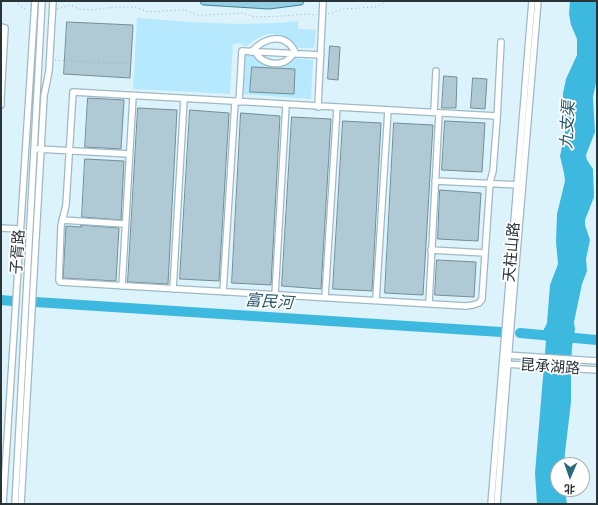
<!DOCTYPE html>
<meta charset="utf-8">
<style>
body{margin:0}
#map{position:relative;width:598px;height:505px;overflow:hidden;background:#ddf3fc;font-family:"Alegreya Sans","Noto Sans SC",sans-serif}
canvas{display:block}
.frame{position:absolute;inset:0;border:2px solid #293438;pointer-events:none}
.north{position:absolute;left:550px;top:457px;width:40px;height:40px;box-sizing:border-box;background:#fff;border:1px solid #a9aeaf;border-radius:50%;rotate:182deg;font-size:11px;font-weight:700;line-height:16px;text-align:center;color:#293438}
.north::after{content:'';display:block;margin:auto;width:14px;height:18px;background:#2a697e;clip-path:polygon(50% 0,100% 100%,50% 72%,0 100%)}
</style>
<div id="map">
<canvas width="598" height="505"></canvas>
<div class="frame"></div>
<div class="north">北</div>
</div>
<script>
const c = document.querySelector('canvas').getContext('2d');
c.lineJoin = 'round';
function fill(path, color) {
  c.fillStyle = color;
  c.fill(path, 'evenodd');
}
function stroke(path, color, width, dash) {
  c.strokeStyle = color;
  c.lineWidth = width;
  c.lineCap = dash ? 'butt' : 'round';
  c.setLineDash(dash || []);
  c.stroke(path);
}
function write(font, color, halo, rows, align = 'center') {
  c.font = font + ' "Alegreya Sans","Noto Sans SC",sans-serif';
  c.lineWidth = 3.5;
  c.setLineDash([]);
  c.textBaseline = 'middle';
  c.strokeStyle = halo;
  c.fillStyle = color;
  for (const [text, x, y, turn = 0] of rows) {
    c.save();
    c.translate(x, y);
    c.rotate((+turn || 0) * Math.PI / 180);
    c.textAlign = isNaN(turn) ? turn : align;
    if (halo) c.strokeText(text, 0, 0);
    c.fillText(text, 0, 0);
    c.restore();
  }
}
const green = new Path2D(`
 M 137,18 C 191,22 245,27 298,21 L 298,29 L 316,30 L 314,48 L 295,48 C 282,28 264,31 247,46 L 241,45 L 241,43 L 233,44 L 230,94 L 133,89 Z
 M 243,54 L 251,54 L 261,63 L 280,64 L 292,58 L 313,60 L 311,99 L 241,94 Z`);
const water = new Path2D(`
 M 570,1 L 597,1 L 597,78 L 593,97 L 595,132 L 586,155 L 587,160 L 593,169 L 594,197 L 585,220 L 585,225 L 590,240 L 586,259 L 587,271 L 582,284 L 574,322 L 575,329 L 572,347 L 571,371 L 571,402 L 565,453 L 564,465 L 558,465 L 558,489 L 565,489 L 567,504 L 537,504 L 535,473 L 546,341 L 541,335 L 547,323 L 550,285 L 558,264 L 556,242 L 557,214 L 565,181 L 564,173 L 560,156 L 565,133 L 563,111 L 563,93 L 566,79 L 577,55 L 577,39 L 571,25 L 569,14 Z`);
const river = new Path2D(`
 M 1,300 L 12,301
 M 35,302 L 501,332
 M 520,333 L 597,340`);
const building = new Path2D(`
 M 67,22 L 133,25 L 130,78 L 64,74 Z
 M 330,46 L 340,47 L 338,80 L 328,79 Z
 M 252,67 L 295,69 L 294,94 L 250,92 Z
 M 444,76 L 457,77 L 456,108 L 442,108 Z
 M 473,78 L 487,79 L 485,109 L 471,108 Z
 M 88,98 L 124,100 L 121,149 L 85,147 Z
 M 138,108 L 177,110 L 168,284 L 128,282 Z
 M 190,110 L 229,113 L 219,281 L 180,279 Z
 M 241,113 L 280,116 L 271,285 L 232,283 Z
 M 292,117 L 331,119 L 321,289 L 282,286 Z
 M 343,121 L 381,123 L 372,291 L 333,289 Z
 M 445,121 L 485,123 L 482,172 L 442,170 Z
 M 394,123 L 433,125 L 423,295 L 385,293 Z
 M 85,159 L 124,161 L 121,220 L 82,217 Z
 M 440,190 L 481,193 L 478,241 L 438,239 Z
 M 81,225 L 119,228 L 116,281 L 63,278 L 66,226 L 81,227 Z
 M 437,260 L 476,262 L 474,297 L 435,295 Z`);
const path = new Path2D(`
 M 15,1 L 25,9
 M 57,9 L 70,5 L 79,9 L 90,10 L 117,7 L 134,7 L 149,12 L 179,10 L 185,10 L 200,16 L 206,15 L 242,13 L 255,17 L 284,16 L 306,14 L 317,15
 M 328,14 L 344,9 L 375,7 L 389,1
 M 55,60 L 130,64`);
const minor = new Path2D(`
 M 1,27 L 5,28 L 1,98
 M 251,52 C 265,37 286,31 296,54
 M 255,52 C 264,66 284,68 293,54
 M 73,92 L 496,116 L 497,119 L 493,171 L 490,182 L 482,299 L 479,303 L 473,305 L 466,306 L 60,282 L 59,280 L 61,226 L 66,205 Z
 M 1,96 L 1,105
 M 239,102 L 242,51 L 321,55
 M 318,107 L 323,1
 M 434,112 L 436,71
 M 497,119 L 501,42
 M 38,149 L 129,154
 M 435,181 L 520,185
 M 62,220 L 125,224
 M 1,228 L 19,229
 M 431,250 L 485,253
 M 122,286 L 133,96
 M 173,289 L 184,99
 M 223,292 L 235,102
 M 275,295 L 286,105
 M 325,298 L 337,108
 M 376,300 L 388,110
 M 429,303 L 439,113
 M 506,355 L 597,361
 M 506,364 L 597,370
 M 3,504 L 35,1
 M 15,504 L 42,1
 M 21,504 L 44,96 L 49,71 L 53,1
 M 491,504 L 532,1
 M 497,504 L 511,324 L 538,1`);
const major = new Path2D(`
 M 204,1 L 269,5 L 300,1`);
const streetNames = [
 ["子胥路",18,252,-86],
 ["天柱山路",512,252,-85],
 ["昆承湖路",550,367,4]
];
const waterNames = [
 ["九支渠",568,125,-87],
 ["富民河",269,302,4]
];
fill(green, '#b6e9fd');
fill(water, '#3db8df');
stroke(river, '#3db8df', 10);
fill(building, '#afcad5');
stroke(building, '#738d97', 1);
stroke(minor, '#9eb9c4', 8);
stroke(major, '#40849b', 9);
stroke(path, '#9caeb6', 1, [1, 3]);
stroke(minor, '#fff', 5.5);
stroke(major, '#94cfe3', 7);
write('15px', '#293438', '#fff', streetNames);
write('italic 16px', '#275869', '#fff', waterNames);
</script>
